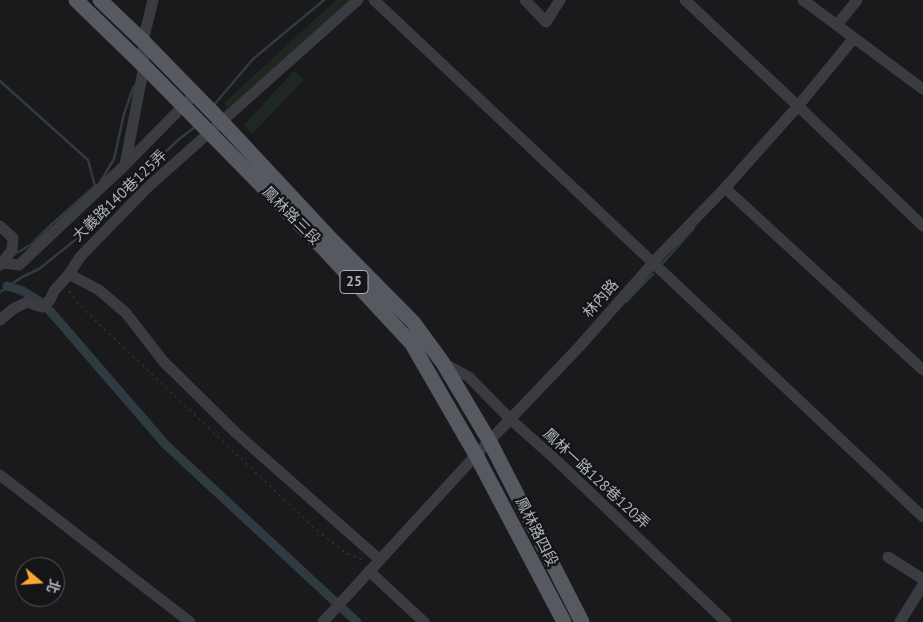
<!DOCTYPE html>
<meta charset="utf-8">
<style>
body{margin:0}
#map{position:relative;width:923px;height:622px;overflow:hidden;background:#1a1a1c;font-family:"PT Sans","Noto Sans TC",sans-serif}
canvas{display:block}
.north{position:absolute;left:15px;top:557px;width:50px;height:50px;box-sizing:border-box;background:#151517;border:1px solid #515459;border-radius:50%;rotate:108deg;font-size:14px;font-weight:700;line-height:20px;text-align:center;color:#acb2bc}
.north::after{content:'';display:block;margin:auto;width:18px;height:22px;background:#faa634;clip-path:polygon(50% 0,100% 100%,50% 72%,0 100%)}
</style>
<div id="map">
<canvas width="923" height="622"></canvas>
<div class="north">北</div>
</div>
<script>
const c = document.querySelector('canvas').getContext('2d');
c.lineJoin = 'round';
function fill(path, color) {
  c.fillStyle = color;
  c.fill(path, 'evenodd');
}
function stroke(path, color, width, dash) {
  c.strokeStyle = color;
  c.lineWidth = width;
  c.lineCap = dash ? 'butt' : 'round';
  c.setLineDash(dash || []);
  c.stroke(path);
}
function write(font, color, halo, rows, align = 'center') {
  c.font = font + ' "PT Sans","Noto Sans TC",sans-serif';
  c.lineWidth = 5;
  c.setLineDash([]);
  c.textBaseline = 'middle';
  c.strokeStyle = halo;
  c.fillStyle = color;
  for (const [text, x, y, turn = 0] of rows) {
    c.save();
    c.translate(x, y);
    c.rotate((+turn || 0) * Math.PI / 180);
    c.textAlign = isNaN(turn) ? turn : align;
    if (halo) c.strokeText(text, 0, 0);
    c.fillText(text, 0, 0);
    c.restore();
  }
}
const green = new Path2D(`
 M 336,0 L 350,0 L 227,109 L 224,103 Z
 M 294,71 L 304,80 L 252,134 L 244,125 Z`);
const stream = new Path2D(`
 M 0,81 L 88,160 L 95,186
 M 213,106 L 253,59 L 324,0
 M 101,181 L 114,159 L 124,114 L 134,86
 M 13,255 L 32,244 L 52,224 L 96,185
 M 663,263 L 694,228
 M 0,292 L 22,277 L 39,269 L 84,233 L 117,198 L 178,140 L 195,127
 M 626,302 L 653,274`);
const canal = new Path2D(`
 M 7,286 L 23,291 L 44,304 L 165,444 L 357,622`);
const path = new Path2D(`
 M 69,291 L 79,305 L 314,528 L 344,552 L 363,560`);
const minor = new Path2D(`
 M 374,0 L 923,517
 M 525,0 L 546,22 L 560,0
 M 685,0 L 798,106 L 923,226
 M 803,0 L 923,89
 M 837,25 L 857,0
 M 125,165 L 144,66 L 143,41 L 153,0
 M 725,188 L 923,370
 M 0,226 L 13,238 L 12,250 L 0,265
 M 3,263 L 19,265 L 125,165 L 189,100
 M 69,274 L 99,290 L 126,313 L 163,361 L 236,433 L 380,560
 M 0,320 L 13,309 L 27,302 L 42,307 L 50,300 L 54,291 L 69,274 L 80,257 L 147,188 L 358,0
 M 443,363 L 469,377 L 510,419 L 555,459 L 726,622
 M 0,475 L 190,622
 M 888,557 L 923,579
 M 369,571 L 424,622
 M 323,622 L 476,455 L 579,347 L 661,254 L 725,188 L 798,106 L 854,38
 M 900,622 L 923,585`);
const major = new Path2D(`
 M 76,0 L 144,66 L 321,246 L 412,344 L 476,455 L 564,622
 M 100,0 L 143,41 L 222,122 L 332,240 L 413,322 L 443,363 L 490,442 L 582,622`);
const shields = [
 [354,282,28]
];
const shieldNames = [
 ["25",354,282]
];
const streetNames = [
 ["大義路140巷125弄",120,196,-44],
 ["鳳林路三段",291,216,45],
 ["林內路",601,299,-49],
 ["鳳林一路128巷120弄",596,479,43],
 ["鳳林路四段",536,532,63]
];
fill(green, '#1f2820');
stroke(stream, '#2f3b41', 2.5);
stroke(canal, '#2f3b41', 9);
stroke(path, '#404348', 1, [2.5, 4]);
stroke(minor, '#3a3c41', 11);
stroke(major, '#565960', 15);
for (const [x, y, w] of shields) {
  const box = new Path2D();
  box.roundRect(x - w / 2, y - 11.5, w, 23, 4);
  c.fillStyle = '#151517';
  c.fill(box);
  stroke(box, '#acb2bc', 1);
}
write('bold 14px', '#acb2bc', null, shieldNames);
write('15px', '#acb2bc', '#151517', streetNames);
</script>
